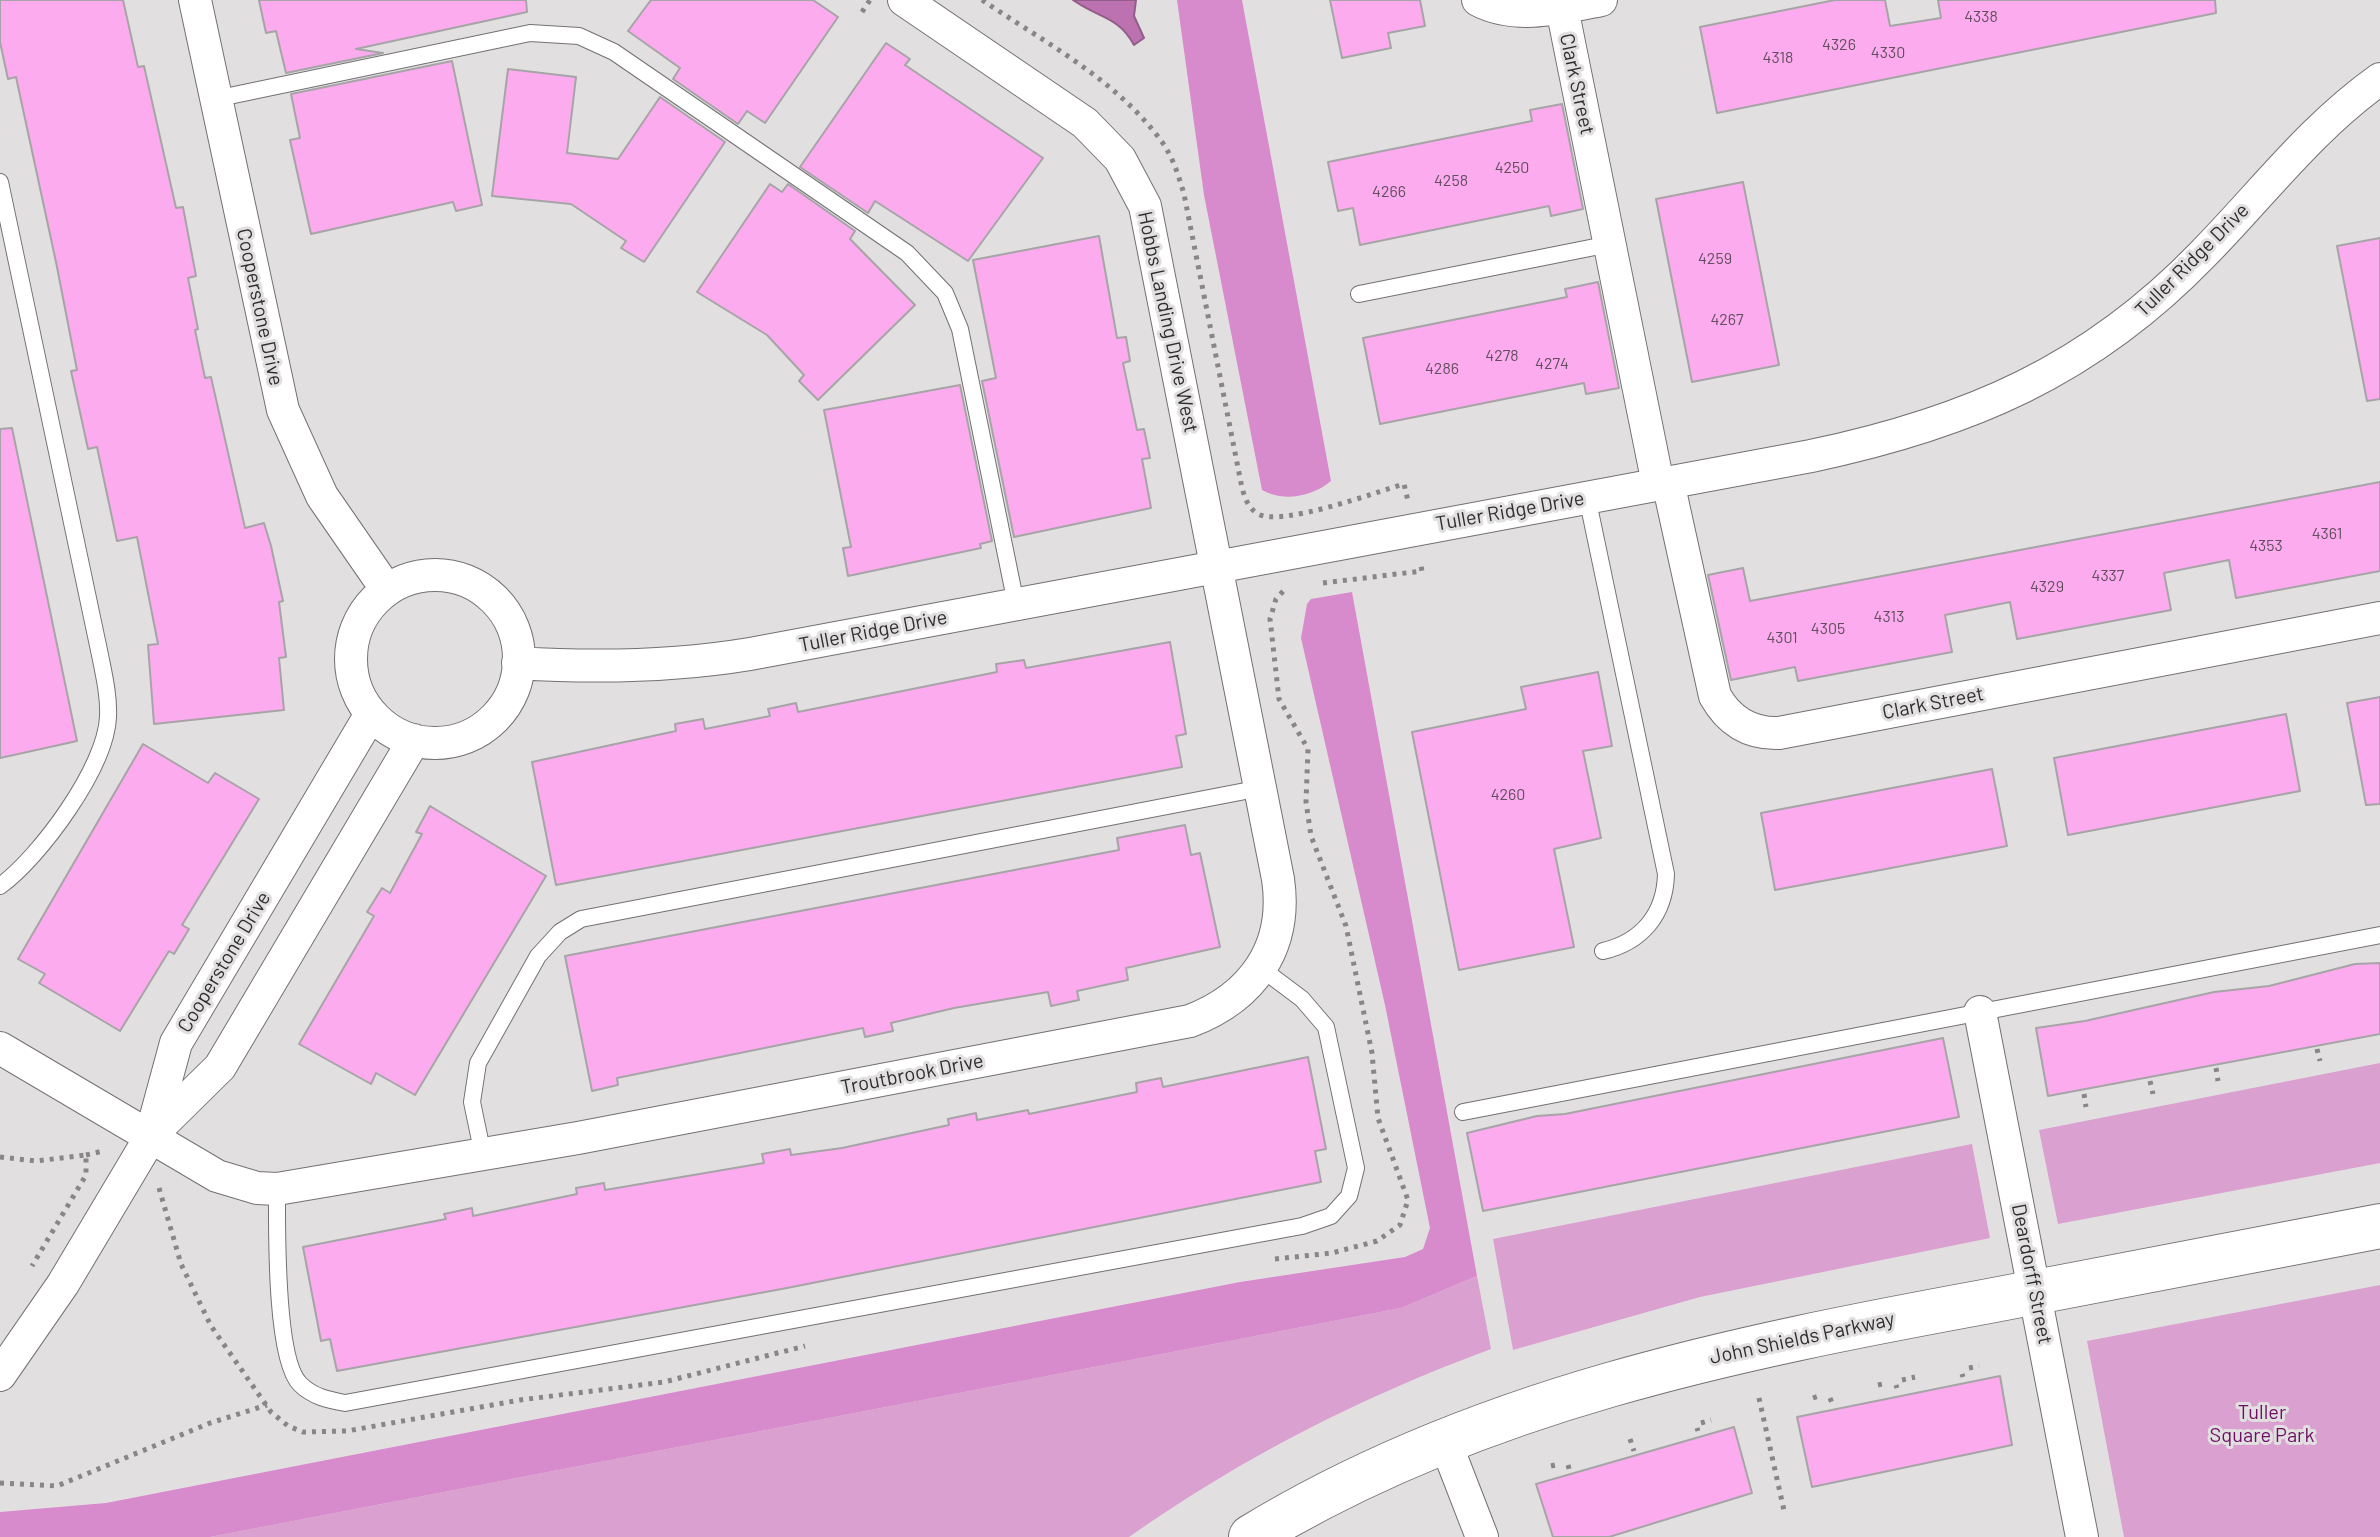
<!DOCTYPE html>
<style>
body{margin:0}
canvas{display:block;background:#e2dfe1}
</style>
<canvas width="2380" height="1537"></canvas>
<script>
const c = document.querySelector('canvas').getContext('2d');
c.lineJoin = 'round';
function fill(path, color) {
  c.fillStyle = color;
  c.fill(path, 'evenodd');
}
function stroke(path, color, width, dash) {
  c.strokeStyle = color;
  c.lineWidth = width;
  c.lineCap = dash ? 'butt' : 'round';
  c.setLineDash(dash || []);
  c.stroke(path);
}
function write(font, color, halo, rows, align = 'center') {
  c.font = font + ' Barlow,sans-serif';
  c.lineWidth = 6;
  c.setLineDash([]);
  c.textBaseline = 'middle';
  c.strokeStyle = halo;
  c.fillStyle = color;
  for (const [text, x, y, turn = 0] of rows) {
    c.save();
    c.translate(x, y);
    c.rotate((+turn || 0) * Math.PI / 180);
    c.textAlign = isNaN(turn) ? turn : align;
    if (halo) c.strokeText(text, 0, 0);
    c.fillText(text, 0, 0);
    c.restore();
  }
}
const green = new Path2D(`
 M 2380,1063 L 2380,1163 L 2058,1224 L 2039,1130 Z
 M 1972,1144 L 1990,1238 L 1700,1297 L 1513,1350 L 1493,1239 Z
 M 1477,1276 L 1491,1349 C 1361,1397 1243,1457 1129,1537 L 210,1537 L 1401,1308 Z
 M 2380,1285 L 2380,1537 L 2124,1537 L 2087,1341 Z`);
const forest = new Path2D(`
 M 1177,0 L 1242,0 L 1331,481 C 1312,497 1283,502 1262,490 L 1204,195 Z
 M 1352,592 L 1477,1276 L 1401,1308 L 210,1537 L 0,1537 L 0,1512 L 106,1503 L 1240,1282 L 1405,1257 L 1423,1249 L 1430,1228 L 1385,1005 L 1301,638 L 1307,604 L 1311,599 Z`);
const water = new Path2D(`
 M 1073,0 L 1136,0 L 1134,16 L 1144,38 L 1134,45 C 1118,16 1100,19 1073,0 Z`);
const building = new Path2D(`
 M 0,0 L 123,0 L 138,67 L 144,66 L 176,208 L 183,207 L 196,276 L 188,278 L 198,329 L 195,330 L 205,378 L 211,377 L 245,528 L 264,523 L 271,546 L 283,601 L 279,602 L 286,657 L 279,658 L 284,710 L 154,724 L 148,645 L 158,644 L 137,537 L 117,541 L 97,447 L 88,449 L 71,371 L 77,370 L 56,262 L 16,77 L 8,79 L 0,42 Z
 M 259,0 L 526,0 L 527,12 L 356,49 L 383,53 L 286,73 L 276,31 L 266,33 Z
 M 651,0 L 813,0 L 838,17 L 765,123 L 747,111 L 738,124 L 673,79 L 680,68 L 628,31 Z
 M 1330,0 L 1420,0 L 1425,26 L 1388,33 L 1391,48 L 1342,58 Z
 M 1835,0 L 1885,0 L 1890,26 L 1941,18 L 1938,0 L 2215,0 L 2216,13 L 1717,113 L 1700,27 Z
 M 886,43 L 910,59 L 905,65 L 1043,158 L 968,261 L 875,201 L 868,213 L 800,167 Z
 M 452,61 L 482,205 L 456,211 L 453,202 L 311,234 L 290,140 L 300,138 L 291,94 Z
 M 508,69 L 576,77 L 567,153 L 618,159 L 660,97 L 725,142 L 644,262 L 621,248 L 626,241 L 571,204 L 492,196 Z
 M 1562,104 L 1583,209 L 1551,216 L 1549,206 L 1360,245 L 1353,208 L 1338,211 L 1328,162 L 1532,121 L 1530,110 Z
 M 1743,182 L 1779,365 L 1692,382 L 1656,199 Z
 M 770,184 L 782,192 L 788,184 L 855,231 L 850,239 L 915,305 L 818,400 L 799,381 L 804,375 L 767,335 L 697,292 Z
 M 1099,236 L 1117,338 L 1126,337 L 1130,361 L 1123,363 L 1137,430 L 1144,429 L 1150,458 L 1142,459 L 1151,508 L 1014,537 L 982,381 L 996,378 L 973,260 Z
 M 2380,238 L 2380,399 L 2367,401 L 2337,246 Z
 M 1598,282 L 1619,388 L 1586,394 L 1584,383 L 1380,424 L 1363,338 L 1567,297 L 1565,289 Z
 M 960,385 L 992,541 L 980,544 L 981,548 L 848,576 L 843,548 L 851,547 L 824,410 Z
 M 12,428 L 77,741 L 0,758 L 0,429 Z
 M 2380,482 L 2380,571 L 2236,598 L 2229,560 L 2164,573 L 2171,610 L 2017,639 L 2010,602 L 1945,615 L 1952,652 L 1798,681 L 1795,667 L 1731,680 L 1708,575 L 1743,568 L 1750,601 Z
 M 1170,642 L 1186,734 L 1176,736 L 1182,767 L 556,885 L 532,762 L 676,731 L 675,724 L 703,719 L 705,729 L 770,716 L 768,709 L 796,703 L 798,712 L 997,672 L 996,664 L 1024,660 L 1026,668 Z
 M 1598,672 L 1612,746 L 1583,751 L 1601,838 L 1554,849 L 1574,947 L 1459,970 L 1412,732 L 1526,709 L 1521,687 Z
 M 2380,697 L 2380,804 L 2366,805 L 2347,703 Z
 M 2286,714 L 2300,791 L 2068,835 L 2054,758 Z
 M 143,744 L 208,783 L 215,773 L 259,799 L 182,925 L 189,929 L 174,954 L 169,951 L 120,1031 L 39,983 L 45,974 L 18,959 Z
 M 1992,769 L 2007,846 L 1775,890 L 1761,813 Z
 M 430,806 L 546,876 L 415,1095 L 376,1073 L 371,1084 L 299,1044 L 374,916 L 367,912 L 382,888 L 390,893 L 422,834 L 416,832 Z
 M 1185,825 L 1191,855 L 1200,853 L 1220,947 L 1126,968 L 1128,980 L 1077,991 L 1079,1000 L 1051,1006 L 1048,992 L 954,1008 L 891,1023 L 893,1031 L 865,1037 L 863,1028 L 617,1078 L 618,1085 L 592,1091 L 565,956 L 1119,850 L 1117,838 Z
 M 2380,963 L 2380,1034 L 2048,1096 L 2036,1028 L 2085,1021 L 2214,992 L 2269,986 L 2355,964 Z
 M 1943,1038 L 1959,1117 L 1483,1211 L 1467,1133 L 1537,1116 L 1565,1114 Z
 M 1308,1057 L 1326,1149 L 1315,1151 L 1321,1182 L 787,1288 L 337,1371 L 330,1339 L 321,1341 L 303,1247 L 446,1219 L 444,1214 L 472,1208 L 473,1216 L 577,1194 L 576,1188 L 604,1183 L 605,1190 L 764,1163 L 762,1154 L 790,1149 L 791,1155 L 842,1148 L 949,1125 L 948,1119 L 976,1113 L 977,1120 L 1028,1110 L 1029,1114 L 1137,1092 L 1136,1083 L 1161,1078 L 1163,1087 Z
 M 2000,1376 L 2012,1445 L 1812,1487 L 1797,1417 Z
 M 1734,1427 L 1752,1493 L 1609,1537 L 1553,1537 L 1536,1484 Z`);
const path = new Path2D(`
 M 982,0 C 1041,40 1115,79 1159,138 C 1172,154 1178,174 1184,194 L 1242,488 C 1245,498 1248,508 1258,514 C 1282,527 1376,492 1404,484 L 1408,501
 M 862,12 L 870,0
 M 1323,583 L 1422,571 L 1420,561
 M 2317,1049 L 2320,1061
 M 2216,1068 L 2218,1081
 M 2150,1081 L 2153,1094
 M 2084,1094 L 2086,1107
 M 86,1155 L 103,1151
 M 0,1157 L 36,1161 L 86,1155 L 86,1175 L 32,1266
 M 159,1188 L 181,1264 L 211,1326 L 271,1412 L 288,1426 L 303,1432 L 347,1431 L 520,1400 L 664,1382 L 805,1346
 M 1275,1259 L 1332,1253 L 1377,1241 L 1400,1225 L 1408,1200 L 1378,1118 L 1372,1053 L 1346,926 L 1311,836 L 1306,802 L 1308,749 L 1279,699 L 1270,619 L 1276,599 L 1286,588
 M 1969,1368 L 1979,1366
 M 1962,1374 L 1963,1377
 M 1902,1380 L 1915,1377
 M 1878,1385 L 1887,1383
 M 1896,1385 L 1897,1388
 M 1759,1398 L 1785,1515
 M 1813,1398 L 1822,1395
 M 1830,1398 L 1832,1403
 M 1701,1423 L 1711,1420
 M 1697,1428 L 1698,1431
 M 1630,1439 L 1634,1451
 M 1568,1465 L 1570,1472
 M 1551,1466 L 1559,1464
 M 0,1483 L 57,1486 L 210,1423 L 267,1405`);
const lane = new Path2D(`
 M 215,99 L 530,33 L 579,36 L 614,52 L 907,253 L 945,293 L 960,329 L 1016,604
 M 0,182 L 100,655 C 104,675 109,696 108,717 C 106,767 40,857 0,886
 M 1359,294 L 1610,244
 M 1587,497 L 1666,874 C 1665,914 1642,942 1603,951
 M 1463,1112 L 2380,935
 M 483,1155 L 472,1102 L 478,1063 L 538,956 L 560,932 L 581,919 L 1261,788
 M 277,1189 C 277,1229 275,1359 300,1384 C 313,1397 329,1400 345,1403 L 1302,1226 L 1331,1216 L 1349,1196 L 1356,1168 L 1326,1027 L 1302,999 L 1262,969`);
const street = new Path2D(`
 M 195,0 L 283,410 L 322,496 L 387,590
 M 1478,0 C 1516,20 1561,8 1601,0
 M 1562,8 L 1658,484
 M 1668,482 L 1715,696 C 1729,721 1750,734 1779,733 L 2380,618
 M351 659a84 84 0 1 1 168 0a84 84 0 1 1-168 0Z
 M 518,663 C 597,668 671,667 750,654 L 1811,456 C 1968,423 2090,371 2203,254 C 2262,194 2311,128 2380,79
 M 1980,1012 L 2082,1537
 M 0,1048 L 217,1176 L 257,1188 L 277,1189 L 578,1138 L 1190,1021 C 1253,997 1288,947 1278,879 L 1145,206 L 1120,159 L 1085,123 L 904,0
 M 151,1135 L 176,1043 L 371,714
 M 0,1375 L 63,1284 L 153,1133 L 220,1067 L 414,740
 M 1444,1439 L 1482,1537`);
const secondary = new Path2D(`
 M 1251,1537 C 1476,1400 1733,1348 1989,1301 C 2119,1277 2249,1251 2380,1226`);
const numberNames = [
 ["4338",1981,17],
 ["4326",1839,45],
 ["4330",1888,53],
 ["4318",1778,58],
 ["4250",1512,168],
 ["4258",1451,181],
 ["4266",1389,192],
 ["4259",1715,259],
 ["4267",1727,320],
 ["4278",1502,356],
 ["4274",1552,364],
 ["4286",1442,369],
 ["4361",2327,534],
 ["4353",2266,546],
 ["4337",2108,576],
 ["4329",2047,587],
 ["4313",1889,617],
 ["4305",1828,629],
 ["4301",1782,638],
 ["4260",1508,795]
];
const streetNames = [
 ["Clark Street",1577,84,78],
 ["Tuller Ridge Drive",2192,260,-45],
 ["Cooperstone Drive",260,307,78],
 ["Hobbs Landing Drive West",1168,322,78],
 ["Tuller Ridge Drive",1510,511,-10],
 ["Tuller Ridge Drive",873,631,-11],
 ["Clark Street",1933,703,-11],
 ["Cooperstone Drive",224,962,-59],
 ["Troutbrook Drive",912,1074,-11],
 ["Deardorff Street",2032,1274,79],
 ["John Shields Parkway",1802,1338,-12]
];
const parkNames = [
 ["Tuller",2262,1412],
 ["Square Park",2262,1435]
];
fill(green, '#daa0d0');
fill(forest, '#d88bcc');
fill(water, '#bc71b0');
stroke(water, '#925d89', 2);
fill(building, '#fcacee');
stroke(building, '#a7a4a7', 2);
stroke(lane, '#747174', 18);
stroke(street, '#747174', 34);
stroke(secondary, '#747174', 46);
stroke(path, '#888687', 5, [4, 6]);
stroke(lane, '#fff', 16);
stroke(street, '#fff', 32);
stroke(secondary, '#fff', 44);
write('16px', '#624e5f', null, numberNames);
write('20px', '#2f2e2f', '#e2dfe1', streetNames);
write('20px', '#6e0f64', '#e2dfe1', parkNames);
</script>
